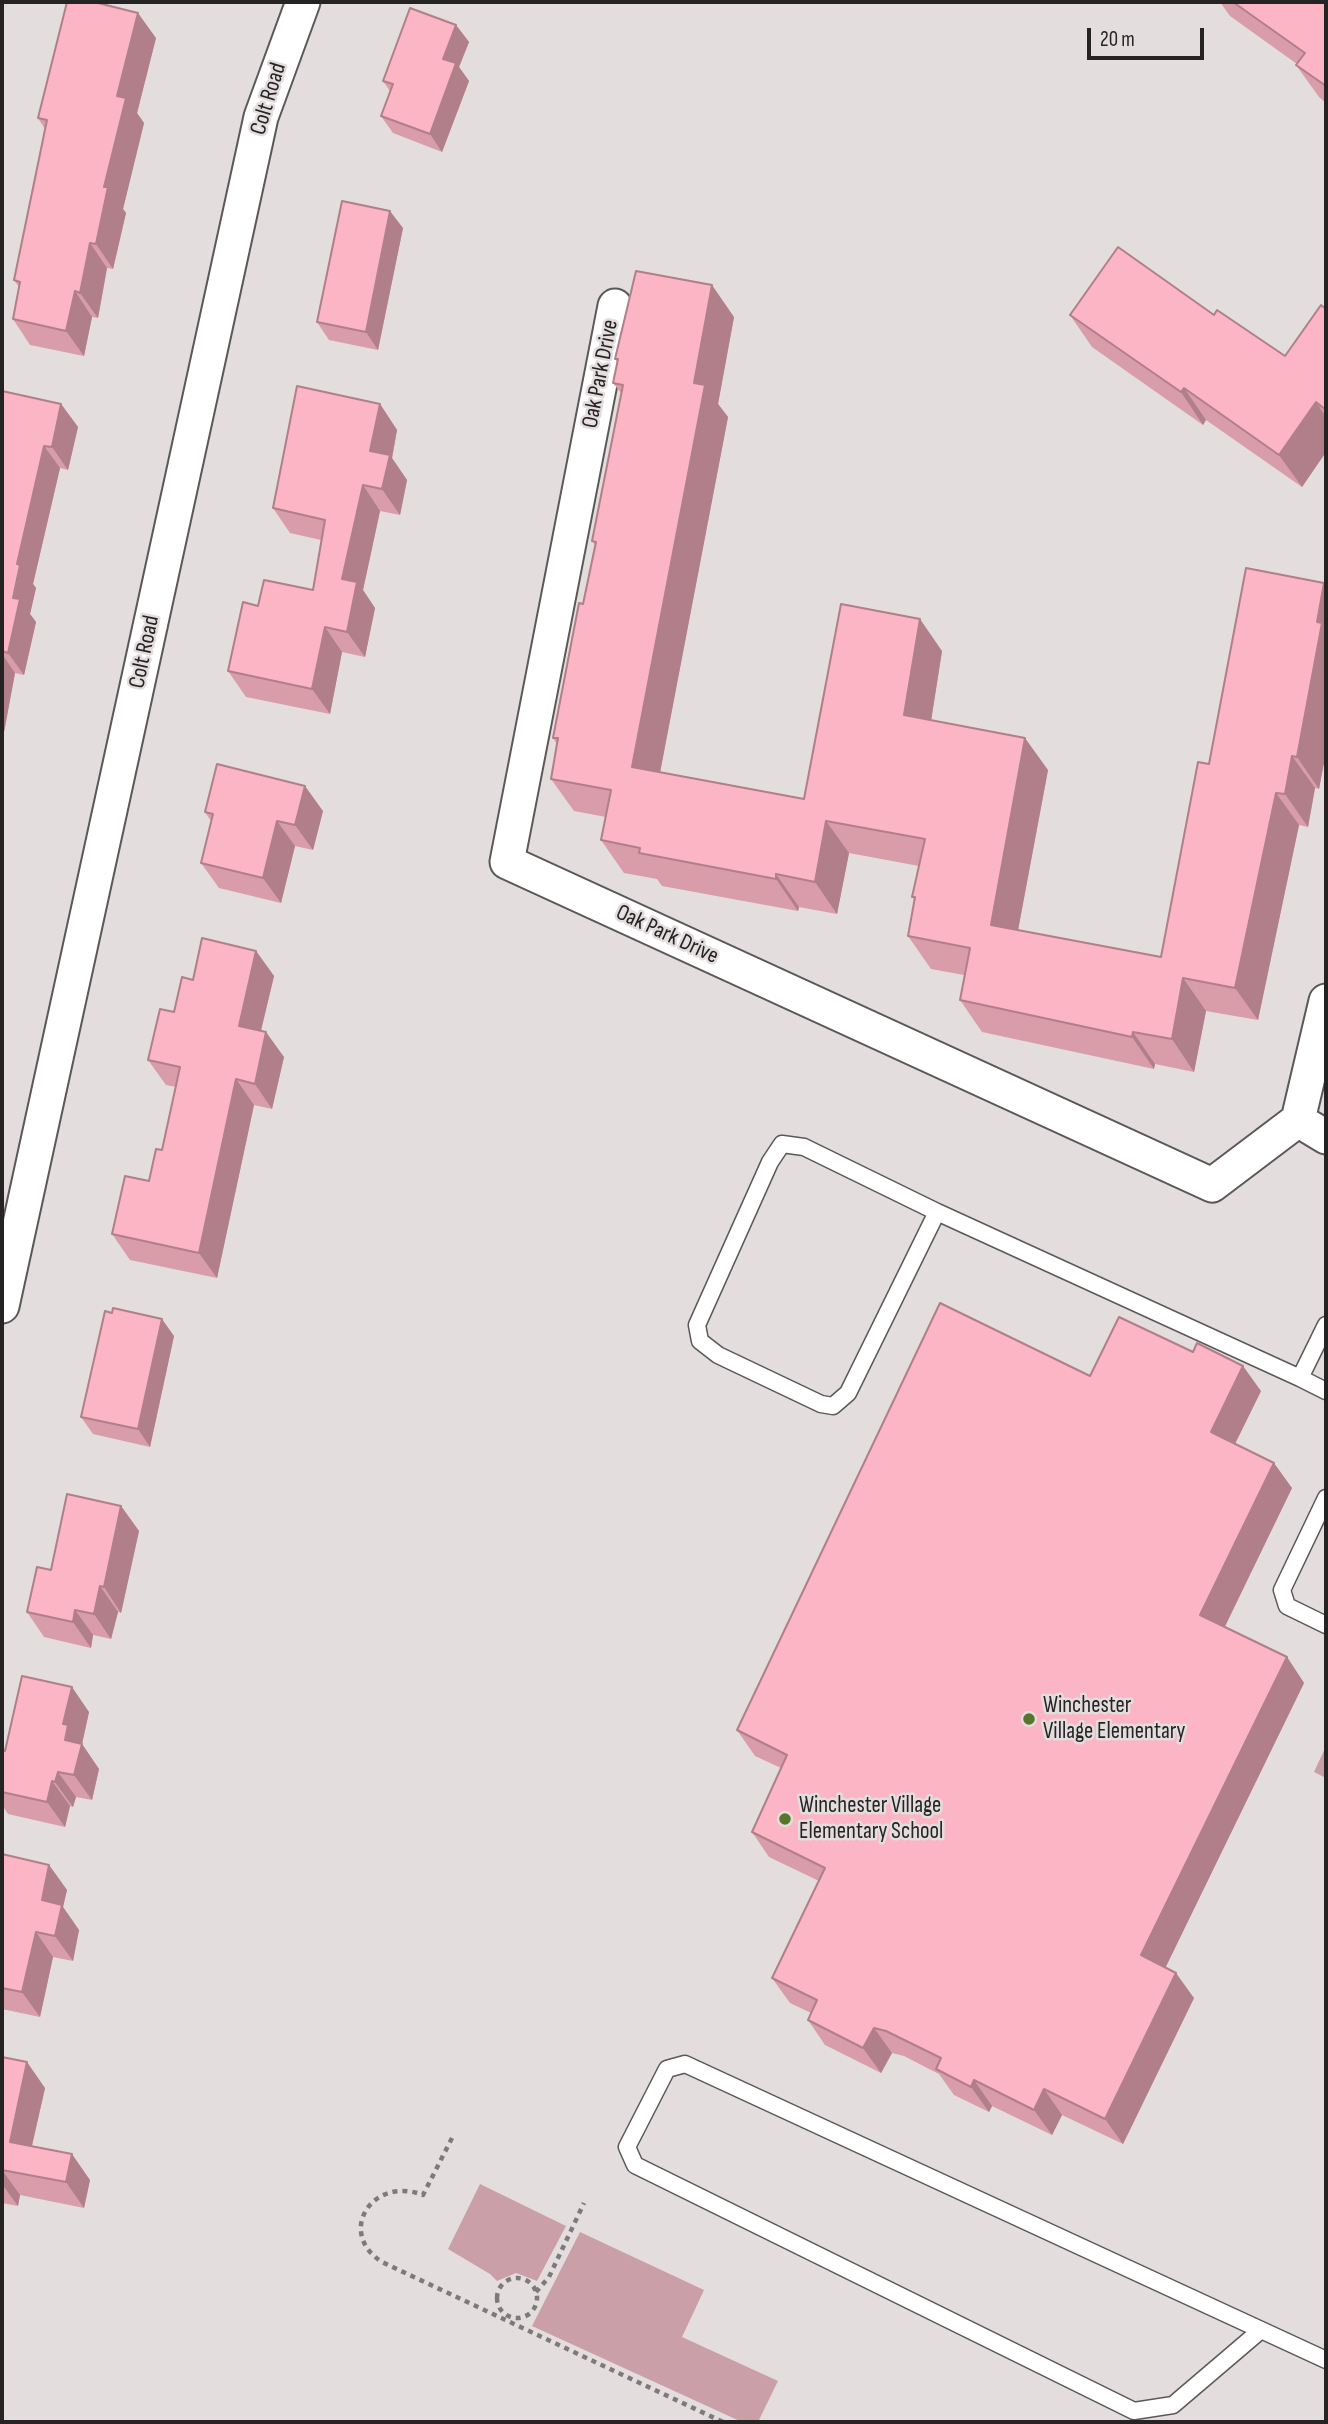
<!DOCTYPE html>
<style>
body{margin:0}
#map{position:relative;width:1328px;height:2424px;overflow:hidden;background:#e3ddde;font-family:"Sofia Sans Condensed",sans-serif}
canvas{display:block}
.frame{position:absolute;inset:0;border:4px solid #252324;pointer-events:none}
.scale{position:absolute;left:1087px;top:28px;width:117px;height:32px;box-sizing:border-box;border:4px solid #252324;border-top:0;padding-left:9px;font-size:21px;line-height:24px;white-space:nowrap;color:#252324;-webkit-text-stroke:5px #e3ddde;paint-order:stroke}
</style>
<div id="map">
<canvas width="1328" height="2424"></canvas>
<div class="frame"></div>
<div class="scale">20 m</div>
</div>
<script>
const c = document.querySelector('canvas').getContext('2d');
c.lineJoin = 'round';
function fill(path, color) {
  c.fillStyle = color;
  c.fill(path, 'evenodd');
}
function stroke(path, color, width, dash) {
  c.strokeStyle = color;
  c.lineWidth = width;
  c.lineCap = dash ? 'butt' : 'round';
  c.setLineDash(dash || []);
  c.stroke(path);
}
function write(font, color, halo, rows, align = 'center') {
  c.font = font + ' "Sofia Sans Condensed",sans-serif';
  c.lineWidth = 5;
  c.setLineDash([]);
  c.textBaseline = 'middle';
  c.strokeStyle = halo;
  c.fillStyle = color;
  for (const [text, x, y, turn = 0] of rows) {
    c.save();
    c.translate(x, y);
    c.rotate((+turn || 0) * Math.PI / 180);
    c.textAlign = isNaN(turn) ? turn : align;
    if (halo) c.strokeText(text, 0, 0);
    c.fillText(text, 0, 0);
    c.restore();
  }
}
const green = new Path2D(`
 M 1326,1746 L 1326,1778 L 1314,1772 Z
 M 480,2184 L 566,2226 L 537,2281 L 516,2273 L 497,2281 L 490,2274 L 448,2249 Z
 M 580,2232 L 704,2290 L 682,2337 L 778,2381 L 758,2422 L 742,2422 L 532,2326 Z`);
const path = new Path2D(`
 M 452,2138 L 423,2195 C 372,2175 336,2233 382,2262 L 723,2422
 M497 2298a20 20 0 1 1 40 0a20 20 0 1 1-40 0Z
 M 536,2292 L 549,2277 L 584,2203`);
const lane = new Path2D(`
 M 937,1212 L 848,1393 L 833,1406 L 821,1404 L 718,1355 L 700,1341 L 697,1325 L 770,1162 L 782,1144 L 804,1147 L 937,1212 L 1300,1378 L 1326,1325
 M 1300,1378 L 1326,1391
 M 1326,1498 L 1282,1590 L 1287,1606 L 1326,1625
 M 1261,2330 L 1173,2405 L 1134,2411 L 635,2165 L 627,2147 L 667,2069 L 685,2064 L 1326,2360`);
const street = new Path2D(`
 M 615,306 L 507,862 L 1212,1185 L 1298,1120 L 1326,1137
 M 1298,1120 L 1326,1001
 M 2,1306 L 261,117 L 303,2`);
const wall = new Path2D(`
 M 1220,2 L 1326,2 L 1326,103 L 1319,97 L 1296,65 L 1297,64 L 1230,16 Z
 M 456,25 L 469,42 L 459,67 L 469,81 L 442,152 L 393,133 L 381,116 L 390,91 L 383,81 Z
 M 156,38 L 137,113 L 144,123 L 123,209 L 126,213 L 113,269 L 107,268 L 98,318 L 92,317 L 84,356 L 30,345 L 13,319 L 19,287 L 14,280 L 45,129 L 38,118 Z
 M 403,228 L 378,350 L 329,340 L 317,322 Z
 M 1326,309 L 1326,452 L 1302,487 L 1206,420 L 1203,425 L 1092,347 L 1070,315 L 1214,315 L 1285,356 Z
 M 734,317 L 718,404 L 728,417 L 660,772 L 804,799 L 942,651 L 931,720 L 1048,770 L 1018,930 L 1161,957 L 1209,764 L 1326,585 L 1326,752 L 1319,789 L 1315,788 L 1308,827 L 1299,825 L 1258,1020 L 1206,1011 L 1194,1072 L 1155,1064 L 1154,1069 L 982,1032 L 960,1000 L 964,975 L 931,969 L 908,936 L 915,900 L 912,897 L 919,866 L 849,853 L 837,914 L 799,907 L 798,911 L 662,886 L 657,879 L 624,873 L 601,840 L 606,817 L 574,811 L 551,779 L 557,744 L 553,738 L 583,604 L 595,545 L 592,541 L 621,393 L 613,383 L 617,362 L 615,359 Z
 M 2,391 L 61,404 L 78,427 L 68,470 L 60,468 L 33,584 L 36,588 L 30,614 L 36,622 L 24,675 L 15,673 L 2,743 Z
 M 380,404 L 397,430 L 392,458 L 407,480 L 400,515 L 380,511 L 363,590 L 375,608 L 365,657 L 342,652 L 330,714 L 246,697 L 228,671 L 258,606 L 313,590 L 321,540 L 290,533 L 273,508 Z
 M 323,811 L 313,850 L 295,846 L 281,903 L 219,888 L 201,863 L 211,821 L 205,812 Z
 M 256,951 L 274,976 L 261,1031 L 284,1057 L 272,1109 L 254,1105 L 217,1278 L 130,1260 L 112,1234 L 149,1181 L 162,1150 L 176,1087 L 166,1085 L 148,1060 L 174,1012 L 193,980 Z
 M 112,1313 L 174,1336 L 150,1447 L 93,1434 L 81,1417 Z
 M 1090,1376 L 1261,1391 L 1235,1444 L 1292,1488 L 1224,1627 L 1287,1657 L 1304,1683 L 1165,1967 L 1194,1998 L 1123,2144 L 1062,2115 L 1052,2135 L 992,2106 L 989,2112 L 954,2095 L 939,2074 L 904,2056 L 892,2053 L 881,2073 L 825,2045 L 808,2020 L 811,2013 L 790,2003 L 772,1978 L 819,1881 L 769,1857 L 752,1832 L 781,1768 L 755,1756 L 737,1730 Z
 M 121,1506 L 139,1531 L 121,1613 L 118,1612 L 111,1639 L 93,1635 L 91,1648 L 44,1637 L 27,1612 L 51,1570 Z
 M 89,1712 L 82,1744 L 99,1769 L 92,1800 L 76,1797 L 73,1807 L 70,1806 L 65,1827 L 8,1814 L 2,1805 L 2,1750 L 5,1751 Z
 M 2,1854 L 49,1865 L 67,1890 L 63,1907 L 79,1930 L 73,1961 L 53,1957 L 40,2017 L 2,2009 Z
 M 2,2057 L 45,2088 L 32,2146 L 90,2180 L 84,2208 L 20,2195 L 18,2206 L 2,2203 Z`);
const shadedWall = new Path2D(`
 M 138,13 L 156,38 L 137,113 L 144,123 L 123,209 L 126,213 L 113,269 L 96,244 L 117,96 Z
 M 456,25 L 469,42 L 459,67 L 469,81 L 442,152 L 430,134 L 443,59 Z
 M 390,211 L 403,228 L 378,350 L 366,332 Z
 M 90,243 L 107,268 L 98,318 L 80,293 Z
 M 712,285 L 734,317 L 718,404 L 728,417 L 655,799 L 632,767 L 694,383 Z
 M 75,291 L 92,317 L 84,356 L 66,331 Z
 M 1184,388 L 1206,420 L 1203,425 L 1181,392 Z
 M 1316,402 L 1326,417 L 1326,452 L 1302,487 L 1279,455 Z
 M 61,404 L 78,427 L 68,470 L 52,447 Z
 M 380,404 L 397,430 L 392,458 L 407,480 L 400,515 L 382,489 L 370,451 Z
 M 44,446 L 60,468 L 33,584 L 36,588 L 30,614 L 36,622 L 24,675 L 8,653 L 13,598 L 17,564 Z
 M 363,485 L 380,511 L 363,590 L 375,608 L 365,657 L 347,632 L 342,579 Z
 M 1324,583 L 1326,585 L 1326,752 L 1319,789 L 1297,757 L 1317,622 Z
 M 920,619 L 942,651 L 927,747 L 904,715 Z
 M 325,627 L 342,652 L 330,714 L 312,689 Z
 M 2,654 L 15,673 L 2,743 Z
 M 1025,738 L 1048,770 L 1013,957 L 991,925 Z
 M 1292,756 L 1315,788 L 1308,827 L 1285,794 Z
 M 305,786 L 323,811 L 313,850 L 295,825 Z
 M 1276,793 L 1299,825 L 1258,1020 L 1235,988 Z
 M 277,821 L 295,846 L 281,903 L 263,878 Z
 M 826,821 L 849,853 L 837,914 L 815,882 Z
 M 776,874 L 799,907 L 798,911 L 776,879 Z
 M 256,951 L 274,976 L 256,1051 L 239,1026 Z
 M 1183,978 L 1206,1011 L 1194,1072 L 1172,1039 Z
 M 266,1032 L 284,1057 L 272,1109 L 255,1084 Z
 M 1133,1032 L 1155,1064 L 1154,1069 L 1132,1037 Z
 M 236,1079 L 254,1105 L 217,1278 L 199,1253 Z
 M 162,1319 L 174,1336 L 150,1447 L 138,1429 Z
 M 1243,1366 L 1261,1391 L 1228,1458 L 1211,1432 Z
 M 1274,1463 L 1292,1488 L 1218,1641 L 1200,1615 Z
 M 121,1506 L 139,1531 L 121,1613 L 104,1587 Z
 M 100,1586 L 118,1612 L 111,1639 L 94,1614 Z
 M 75,1610 L 93,1635 L 91,1648 L 73,1622 Z
 M 1287,1657 L 1304,1683 L 1159,1981 L 1141,1955 Z
 M 72,1687 L 89,1712 L 82,1744 L 99,1769 L 92,1800 L 74,1775 L 65,1740 L 63,1724 Z
 M 58,1772 L 76,1797 L 73,1807 L 55,1782 Z
 M 52,1781 L 70,1806 L 65,1827 L 47,1802 Z
 M 49,1865 L 67,1890 L 63,1907 L 79,1930 L 73,1961 L 55,1936 L 42,1900 Z
 M 36,1932 L 53,1957 L 40,2017 L 22,1992 Z
 M 1176,1973 L 1194,1998 L 1123,2144 L 1105,2119 Z
 M 874,2028 L 892,2053 L 881,2073 L 863,2048 Z
 M 27,2062 L 45,2088 L 27,2167 L 10,2142 Z
 M 974,2080 L 992,2106 L 989,2112 L 971,2087 Z
 M 1044,2089 L 1062,2115 L 1052,2135 L 1034,2110 Z
 M 72,2154 L 90,2180 L 84,2208 L 66,2182 Z
 M 2,2170 L 20,2195 L 18,2206 L 2,2184 Z`);
const building = new Path2D(`
 M 67,2 L 94,2 L 138,13 L 117,96 L 126,98 L 104,187 L 108,187 L 96,244 L 90,243 L 80,293 L 75,291 L 66,331 L 13,319 L 20,282 L 14,280 L 47,120 L 38,118 Z
 M 1233,2 L 1326,2 L 1326,86 L 1296,65 L 1305,53 Z
 M 410,8 L 456,25 L 443,59 L 456,63 L 430,134 L 381,116 L 393,84 L 383,81 Z
 M 342,201 L 390,211 L 366,332 L 317,322 Z
 M 1118,247 L 1214,315 L 1217,310 L 1285,356 L 1321,305 L 1326,309 L 1326,410 L 1316,402 L 1279,455 L 1184,388 L 1181,392 L 1070,315 Z
 M 636,271 L 712,285 L 694,383 L 705,385 L 632,767 L 804,799 L 841,604 L 920,619 L 904,715 L 1025,738 L 991,925 L 1161,957 L 1198,762 L 1209,764 L 1246,568 L 1324,583 L 1317,622 L 1322,623 L 1297,757 L 1292,756 L 1285,794 L 1276,793 L 1235,988 L 1183,978 L 1172,1039 L 1133,1032 L 1132,1037 L 960,1000 L 970,948 L 908,936 L 915,897 L 912,897 L 925,839 L 826,821 L 815,882 L 776,874 L 776,879 L 639,853 L 640,848 L 601,840 L 611,790 L 551,779 L 558,738 L 553,738 L 579,603 L 583,604 L 596,542 L 592,541 L 623,385 L 613,383 L 618,359 L 615,359 Z
 M 297,386 L 380,404 L 370,451 L 390,455 L 382,489 L 363,485 L 342,579 L 357,582 L 347,632 L 325,627 L 312,689 L 228,671 L 243,602 L 258,606 L 264,580 L 313,590 L 325,520 L 273,508 Z
 M 2,391 L 61,404 L 52,447 L 44,446 L 17,564 L 20,565 L 13,598 L 20,599 L 8,653 L 2,651 Z
 M 217,764 L 305,786 L 295,825 L 277,821 L 263,878 L 201,863 L 213,814 L 205,812 Z
 M 202,938 L 256,951 L 239,1026 L 266,1032 L 255,1084 L 236,1079 L 199,1253 L 112,1234 L 125,1176 L 149,1181 L 156,1149 L 162,1150 L 180,1067 L 148,1060 L 160,1009 L 174,1012 L 182,977 L 193,980 Z
 M 940,1303 L 1090,1376 L 1119,1317 L 1193,1352 L 1197,1343 L 1243,1366 L 1211,1432 L 1274,1463 L 1200,1615 L 1287,1657 L 1141,1955 L 1176,1973 L 1105,2119 L 1044,2089 L 1034,2110 L 974,2080 L 971,2087 L 936,2069 L 941,2058 L 886,2031 L 874,2028 L 863,2048 L 808,2020 L 817,2000 L 772,1978 L 825,1868 L 752,1832 L 787,1755 L 737,1730 Z
 M 113,1308 L 162,1319 L 138,1429 L 81,1417 L 105,1311 L 112,1313 Z
 M 67,1494 L 121,1506 L 104,1587 L 100,1586 L 94,1614 L 75,1610 L 73,1622 L 27,1612 L 37,1567 L 51,1570 Z
 M 22,1676 L 72,1687 L 63,1724 L 68,1725 L 65,1740 L 82,1744 L 74,1775 L 58,1772 L 55,1782 L 52,1781 L 47,1802 L 2,1792 L 2,1750 L 5,1751 Z
 M 2,1854 L 49,1865 L 42,1900 L 62,1905 L 55,1936 L 36,1932 L 22,1992 L 2,1988 Z
 M 2,2057 L 27,2062 L 10,2142 L 72,2154 L 66,2182 L 2,2170 L 2,2173 Z`);
const markers = [
 [1029,1719,7,"#58762b"],
 [785,1819,7,"#58762b"]
];
const streetNames = [
 ["Colt Road",269,99,-73],
 ["Oak Park Drive",601,374,-79],
 ["Colt Road",145,652,-78],
 ["Oak Park Drive",667,935,25]
];
const poiNames = [
 ["Winchester",1043,1706],
 ["Village Elementary",1043,1732],
 ["Winchester Village",799,1806],
 ["Elementary School",799,1832]
];
fill(green, '#cb9fa8');
stroke(lane, '#5c5758', 19);
stroke(street, '#5c5758', 37);
stroke(path, '#7e7a7b', 4.5, [5, 5]);
stroke(lane, '#fff', 16);
stroke(street, '#fff', 33);
fill(wall, '#d99ca9');
fill(shadedWall, '#b07f89');
fill(building, '#fcb5c4');
stroke(building, '#b07f89', 2);
for (const [x, y, r, color] of markers) {
  const dot = new Path2D();
  dot.arc(x, y, r, 0, 2 * Math.PI);
  c.fillStyle = color;
  c.fill(dot);
  stroke(dot, '#e3ddde', 2.5);
}
write('23px', '#252324', '#e3ddde', streetNames);
write('23px', '#252324', '#e3ddde', poiNames, 'left');
</script>
